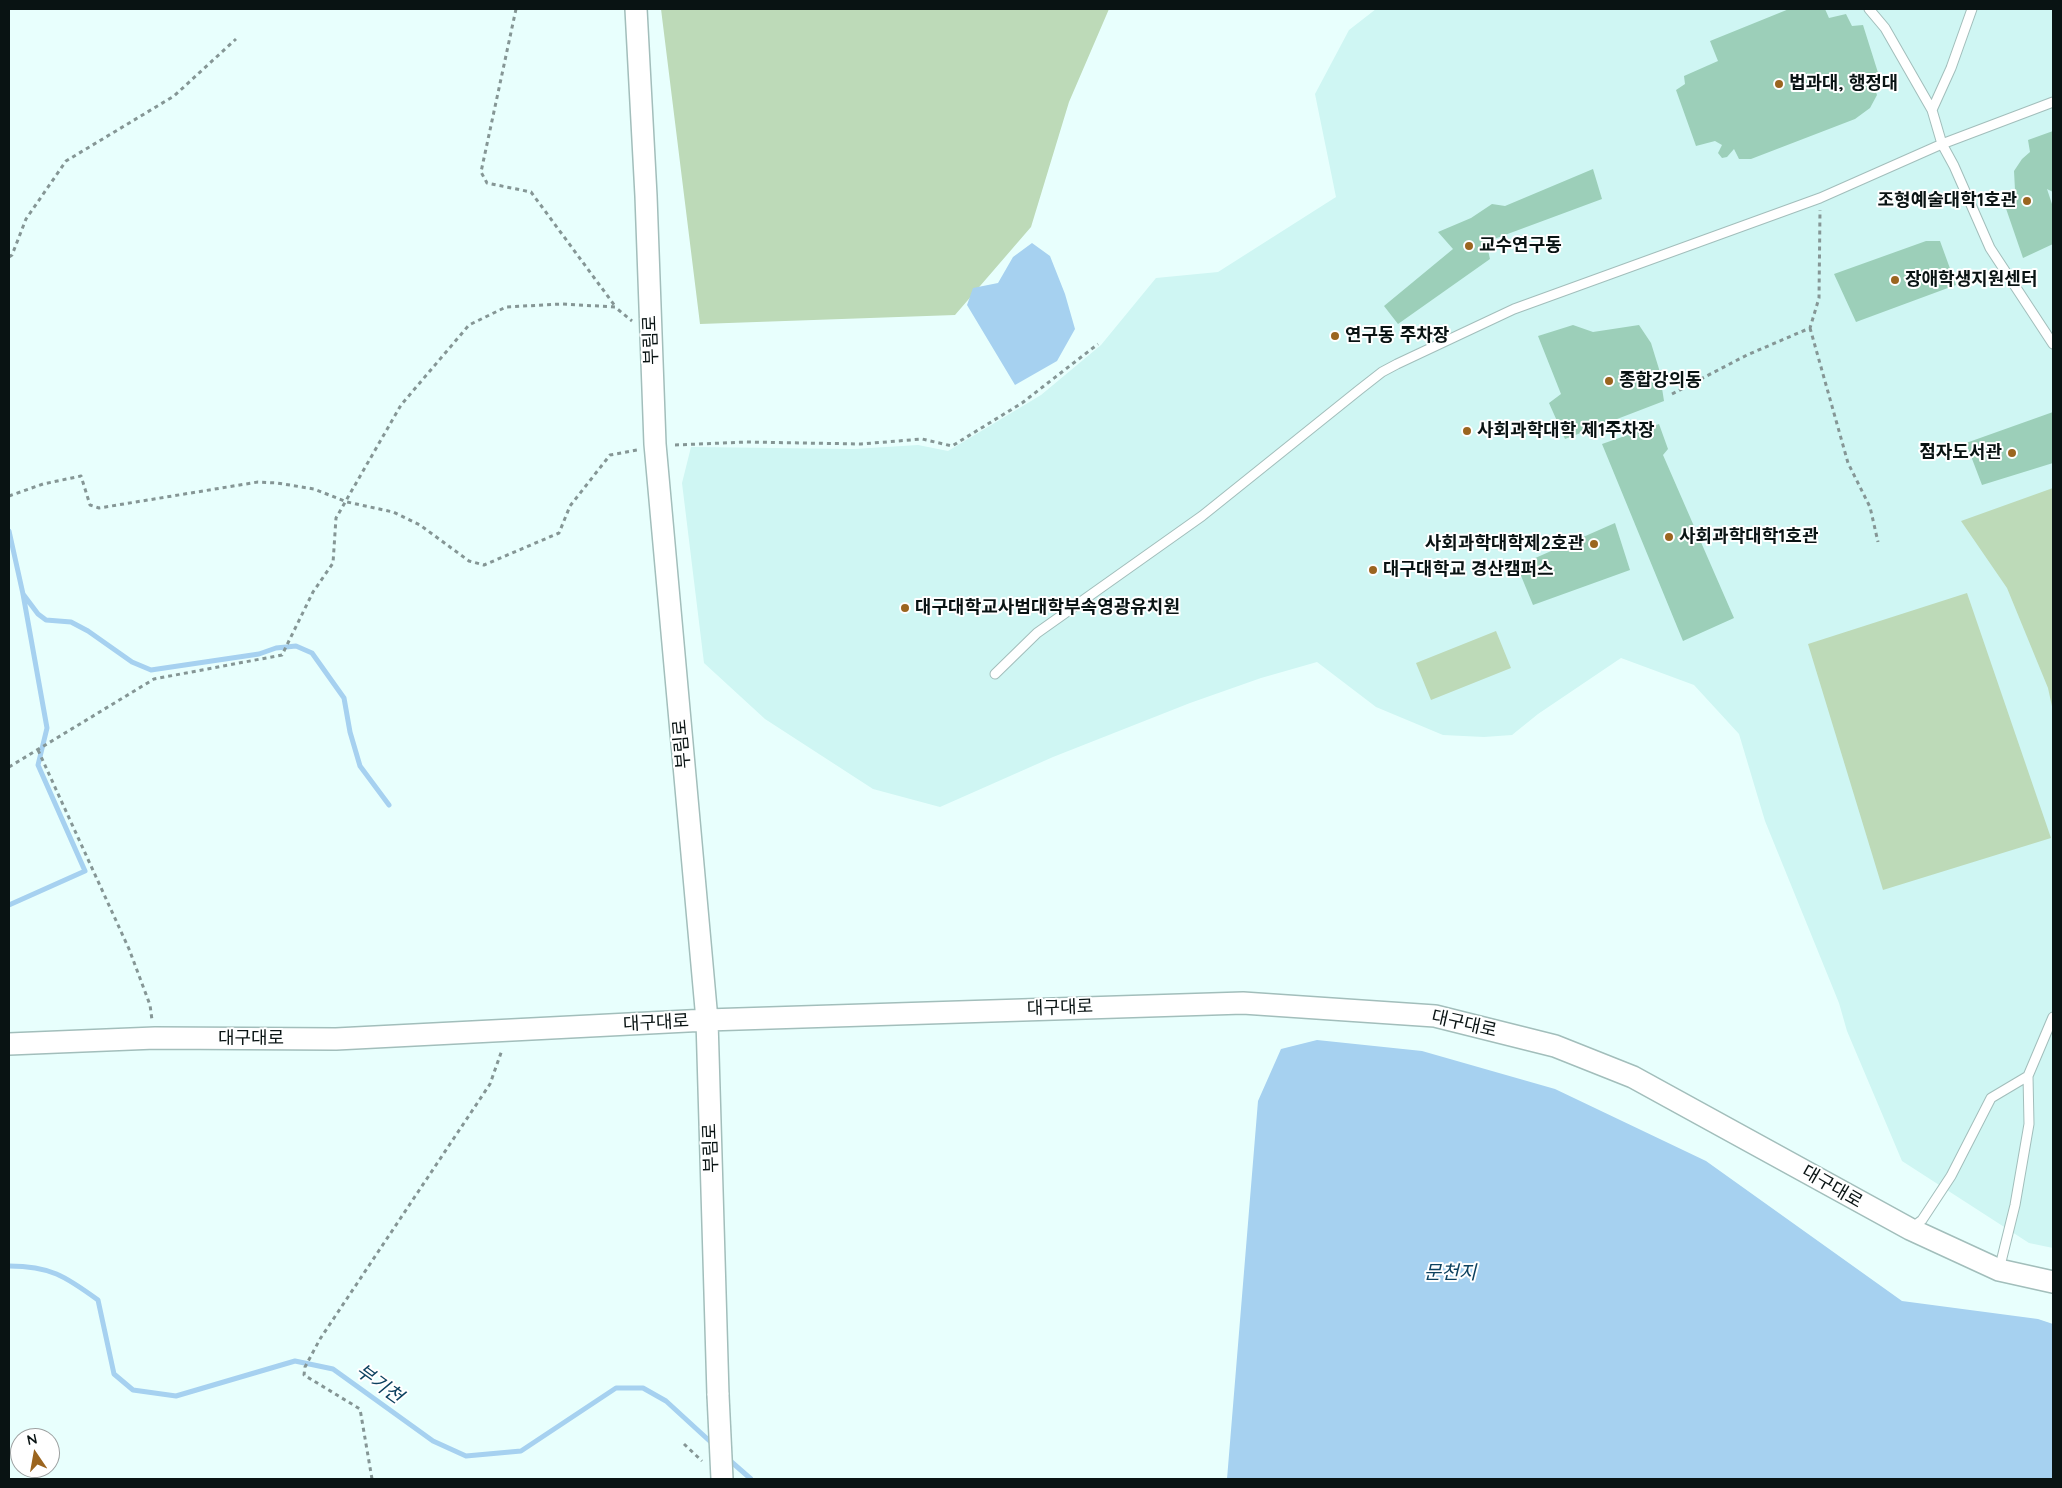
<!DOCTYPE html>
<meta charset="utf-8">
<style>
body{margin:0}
#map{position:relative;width:2062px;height:1488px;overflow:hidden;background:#e8fffd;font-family:Quicksand,sans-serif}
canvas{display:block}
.frame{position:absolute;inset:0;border:10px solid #091313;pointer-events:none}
.north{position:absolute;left:10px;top:1428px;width:50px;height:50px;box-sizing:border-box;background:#fff;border:1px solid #9da1a1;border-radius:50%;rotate:348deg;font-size:14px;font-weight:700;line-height:20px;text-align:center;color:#091313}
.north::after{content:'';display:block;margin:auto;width:18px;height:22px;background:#9b651f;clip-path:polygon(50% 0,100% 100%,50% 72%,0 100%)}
</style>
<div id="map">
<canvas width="2062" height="1488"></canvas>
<div class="frame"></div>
<div class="north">N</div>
</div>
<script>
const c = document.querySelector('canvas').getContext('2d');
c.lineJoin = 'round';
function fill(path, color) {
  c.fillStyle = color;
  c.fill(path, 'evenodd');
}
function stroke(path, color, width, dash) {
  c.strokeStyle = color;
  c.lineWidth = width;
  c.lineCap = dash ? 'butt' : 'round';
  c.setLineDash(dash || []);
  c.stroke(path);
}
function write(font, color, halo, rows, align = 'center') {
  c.font = font + ' Quicksand,"Noto Sans KR",sans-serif';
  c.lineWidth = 4;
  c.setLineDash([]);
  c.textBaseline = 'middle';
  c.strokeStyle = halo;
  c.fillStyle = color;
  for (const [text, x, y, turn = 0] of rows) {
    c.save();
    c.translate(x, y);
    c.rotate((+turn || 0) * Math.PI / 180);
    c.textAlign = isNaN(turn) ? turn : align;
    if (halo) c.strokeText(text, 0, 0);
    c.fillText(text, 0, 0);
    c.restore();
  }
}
const built = new Path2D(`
 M 1376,9 L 2053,9 L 2053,1248 L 2029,1243 L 1902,1161 L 1847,1031 L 1839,1003 L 1765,821 L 1739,734 L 1694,685 L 1621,658 L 1538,714 L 1512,735 L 1484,737 L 1443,735 L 1376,707 L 1317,662 L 1261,678 L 1190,703 L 1053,757 L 940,807 L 873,789 L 765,719 L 704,663 L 682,483 L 691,447 L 854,449 L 918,445 L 948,451 L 1041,395 L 1101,345 L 1156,278 L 1218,272 L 1336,197 L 1315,94 L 1349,30 Z`);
const green = new Path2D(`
 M 661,9 L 1109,9 L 1069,102 L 1031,227 L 955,315 L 700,324 Z
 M 2053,488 L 2053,711 L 2048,688 L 2007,588 L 1961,521 Z
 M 1967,593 L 2051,838 L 1883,890 L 1808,644 Z
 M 1496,631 L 1511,668 L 1431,700 L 1416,663 Z`);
const water = new Path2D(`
 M 1032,243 L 1050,256 L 1065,294 L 1075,329 L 1057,361 L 1015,385 L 967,305 L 973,288 L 998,283 L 1013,257 Z
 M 1317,1040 L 1422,1051 L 1555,1089 L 1706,1161 L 1902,1301 L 2038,1319 L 2053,1324 L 2053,1479 L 1227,1479 L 1258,1101 L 1281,1049 Z`);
const stream = new Path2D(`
 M 9,531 L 23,594 L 47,728 L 38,765 L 85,871 L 9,905
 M 23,594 L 38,614 L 46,620 L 71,622 L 88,631 L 132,662 L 151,670 L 259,654 L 276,648 L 296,646 L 312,653 L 344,698 L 350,732 L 360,766 L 389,805
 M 9,1266 C 50,1266 65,1276 98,1300 L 114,1374 L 133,1390 L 176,1396 L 295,1361 L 333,1369 L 433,1441 L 466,1456 L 521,1451 L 616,1388 L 643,1388 L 666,1401 L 714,1445
 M 727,1458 L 751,1479`);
const building = new Path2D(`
 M 1789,9 L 1805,10 L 1825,9 L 1829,18 L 1846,14 L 1852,26 L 1863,25 L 1880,79 L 1873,84 L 1877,95 L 1870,108 L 1855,119 L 1751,159 L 1739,159 L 1734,149 L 1727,157 L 1722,158 L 1718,153 L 1722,145 L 1715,141 L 1696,146 L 1676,90 L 1685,84 L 1684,76 L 1718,61 L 1710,41 Z
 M 2053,131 L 2053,192 L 2047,189 L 2053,207 L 2053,244 L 2023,258 L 2001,194 L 2015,190 L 2014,171 L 2022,159 L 2030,152 L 2028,140 Z
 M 1593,169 L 1602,199 L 1486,242 L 1490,259 L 1398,324 L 1384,306 L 1453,249 L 1438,232 L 1471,218 L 1492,204 L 1505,206 Z
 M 1926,241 L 1940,241 L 1956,285 L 1856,322 L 1834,274 Z
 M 1573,325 L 1593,332 L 1639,325 L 1651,343 L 1659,369 L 1664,401 L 1565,439 L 1549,403 L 1561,394 L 1538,336 Z
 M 2053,412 L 2053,463 L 1982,485 L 1966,443 Z
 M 1659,424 L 1668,449 L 1663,455 L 1734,618 L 1683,641 L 1602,444 Z
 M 1615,523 L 1630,570 L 1533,605 L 1517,566 Z`);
const path = new Path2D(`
 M 516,9 L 481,172 L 487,183 L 531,192 L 615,306
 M 9,257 L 12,255 L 26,219 L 66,161 L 174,96 L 236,39
 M 1810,328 L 1848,463 L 1870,507 L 1878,542
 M 1672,394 L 1747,355 L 1810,328 L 1819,298 L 1820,210
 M 675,445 L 746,442 L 861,444 L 922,439 L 952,446 L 1022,403 L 1098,344
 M 9,496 L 43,484 L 81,476 L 90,505 L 99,508 L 258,482 L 277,483 L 314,489 L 347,502 L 393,512 L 420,525 L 469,561 L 484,565 L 559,533 L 570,506 L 610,455 L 637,450
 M 38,750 L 129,949 L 150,1005 L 152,1020
 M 9,767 L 154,679 L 282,655 L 313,592 L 333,563 L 336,518 L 401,405 L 469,325 L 506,307 L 562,304 L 615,307 L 632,321
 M 684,1444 L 702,1461
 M 372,1479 L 360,1409 L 304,1375 L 305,1367 L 320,1339 L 490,1084 L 502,1050`);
const service = new Path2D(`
 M 1869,9 L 1885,28 L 1932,110
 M 1972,9 L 1951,68 L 1932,110 L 1942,144 L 1954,166 L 1990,248 L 2053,344
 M 995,674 L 1037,633 L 1202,516 L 1359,390 L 1382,372 L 1397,364 L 1514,309 L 1820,198 L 1942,144 L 2053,102
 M 2028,1076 L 2053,1017
 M 1910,1229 L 1922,1220 L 1951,1176 L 1991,1098 L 2028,1076 L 2029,1124 L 2015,1205 L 1999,1270`);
const tertiary = new Path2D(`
 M 636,9 L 646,196 L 655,444 L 707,1020 L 718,1395
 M 9,1044 L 155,1038 L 336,1039 L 707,1020 L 1243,1003 L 1435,1016 L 1555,1046 L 1633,1077 L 1910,1229 L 1999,1270 L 2053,1282`);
const tertiaryBridge = new Path2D(`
 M 718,1395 L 722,1479`);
const markers = [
 [1779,84,5,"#9b651f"],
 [2027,201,5,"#9b651f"],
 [1469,246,5,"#9b651f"],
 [1895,280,5,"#9b651f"],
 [1335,336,5,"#9b651f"],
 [1609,381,5,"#9b651f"],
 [1467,431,5,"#9b651f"],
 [2012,453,5,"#9b651f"],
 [1669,537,5,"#9b651f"],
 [1594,544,5,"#9b651f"],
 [1373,570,5,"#9b651f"],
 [905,608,5,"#9b651f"]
];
const poiNames = [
 ["법과대, 행정대",1789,84],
 ["조형예술대학1호관",2017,201,"right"],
 ["교수연구동",1479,246],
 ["장애학생지원센터",1905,280],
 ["연구동 주차장",1345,336],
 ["종합강의동",1619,381],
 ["사회과학대학 제1주차장",1477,431],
 ["점자도서관",2002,453,"right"],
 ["사회과학대학1호관",1679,537],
 ["사회과학대학제2호관",1584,544,"right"],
 ["대구대학교 경산캠퍼스",1383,570],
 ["대구대학교사범대학부속영광유치원",915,608]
];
const streetNames = [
 ["부림로",651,340,-92],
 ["부림로",682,744,-95],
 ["대구대로",1060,1008,-2],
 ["대구대로",656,1023,-3],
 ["대구대로",1464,1024,13],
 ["대구대로",251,1039],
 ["부림로",711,1148,-92],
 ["대구대로",1832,1187,30]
];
const waterNames = [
 ["문천지",1450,1273],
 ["부기천",379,1384,36]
];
fill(built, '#cff6f3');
fill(green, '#bddab8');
fill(water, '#a6d1f0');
stroke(stream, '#a6d1f0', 5);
fill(building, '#9ccfb9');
stroke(service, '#a2bebb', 11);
stroke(tertiary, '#a2bebb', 24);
stroke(path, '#859695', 3, [4, 4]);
stroke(service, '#fff', 9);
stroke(tertiary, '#fff', 21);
stroke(tertiaryBridge, '#a2bebb', 24, []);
stroke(tertiaryBridge, '#fff', 21);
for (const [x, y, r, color] of markers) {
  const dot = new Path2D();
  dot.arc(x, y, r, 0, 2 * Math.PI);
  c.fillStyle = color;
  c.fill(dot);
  stroke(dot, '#fff', 2);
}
write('bold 18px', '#091313', '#fff', poiNames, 'left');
write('18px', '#091313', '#fff', streetNames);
write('italic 19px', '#0c415f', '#fff', waterNames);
</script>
